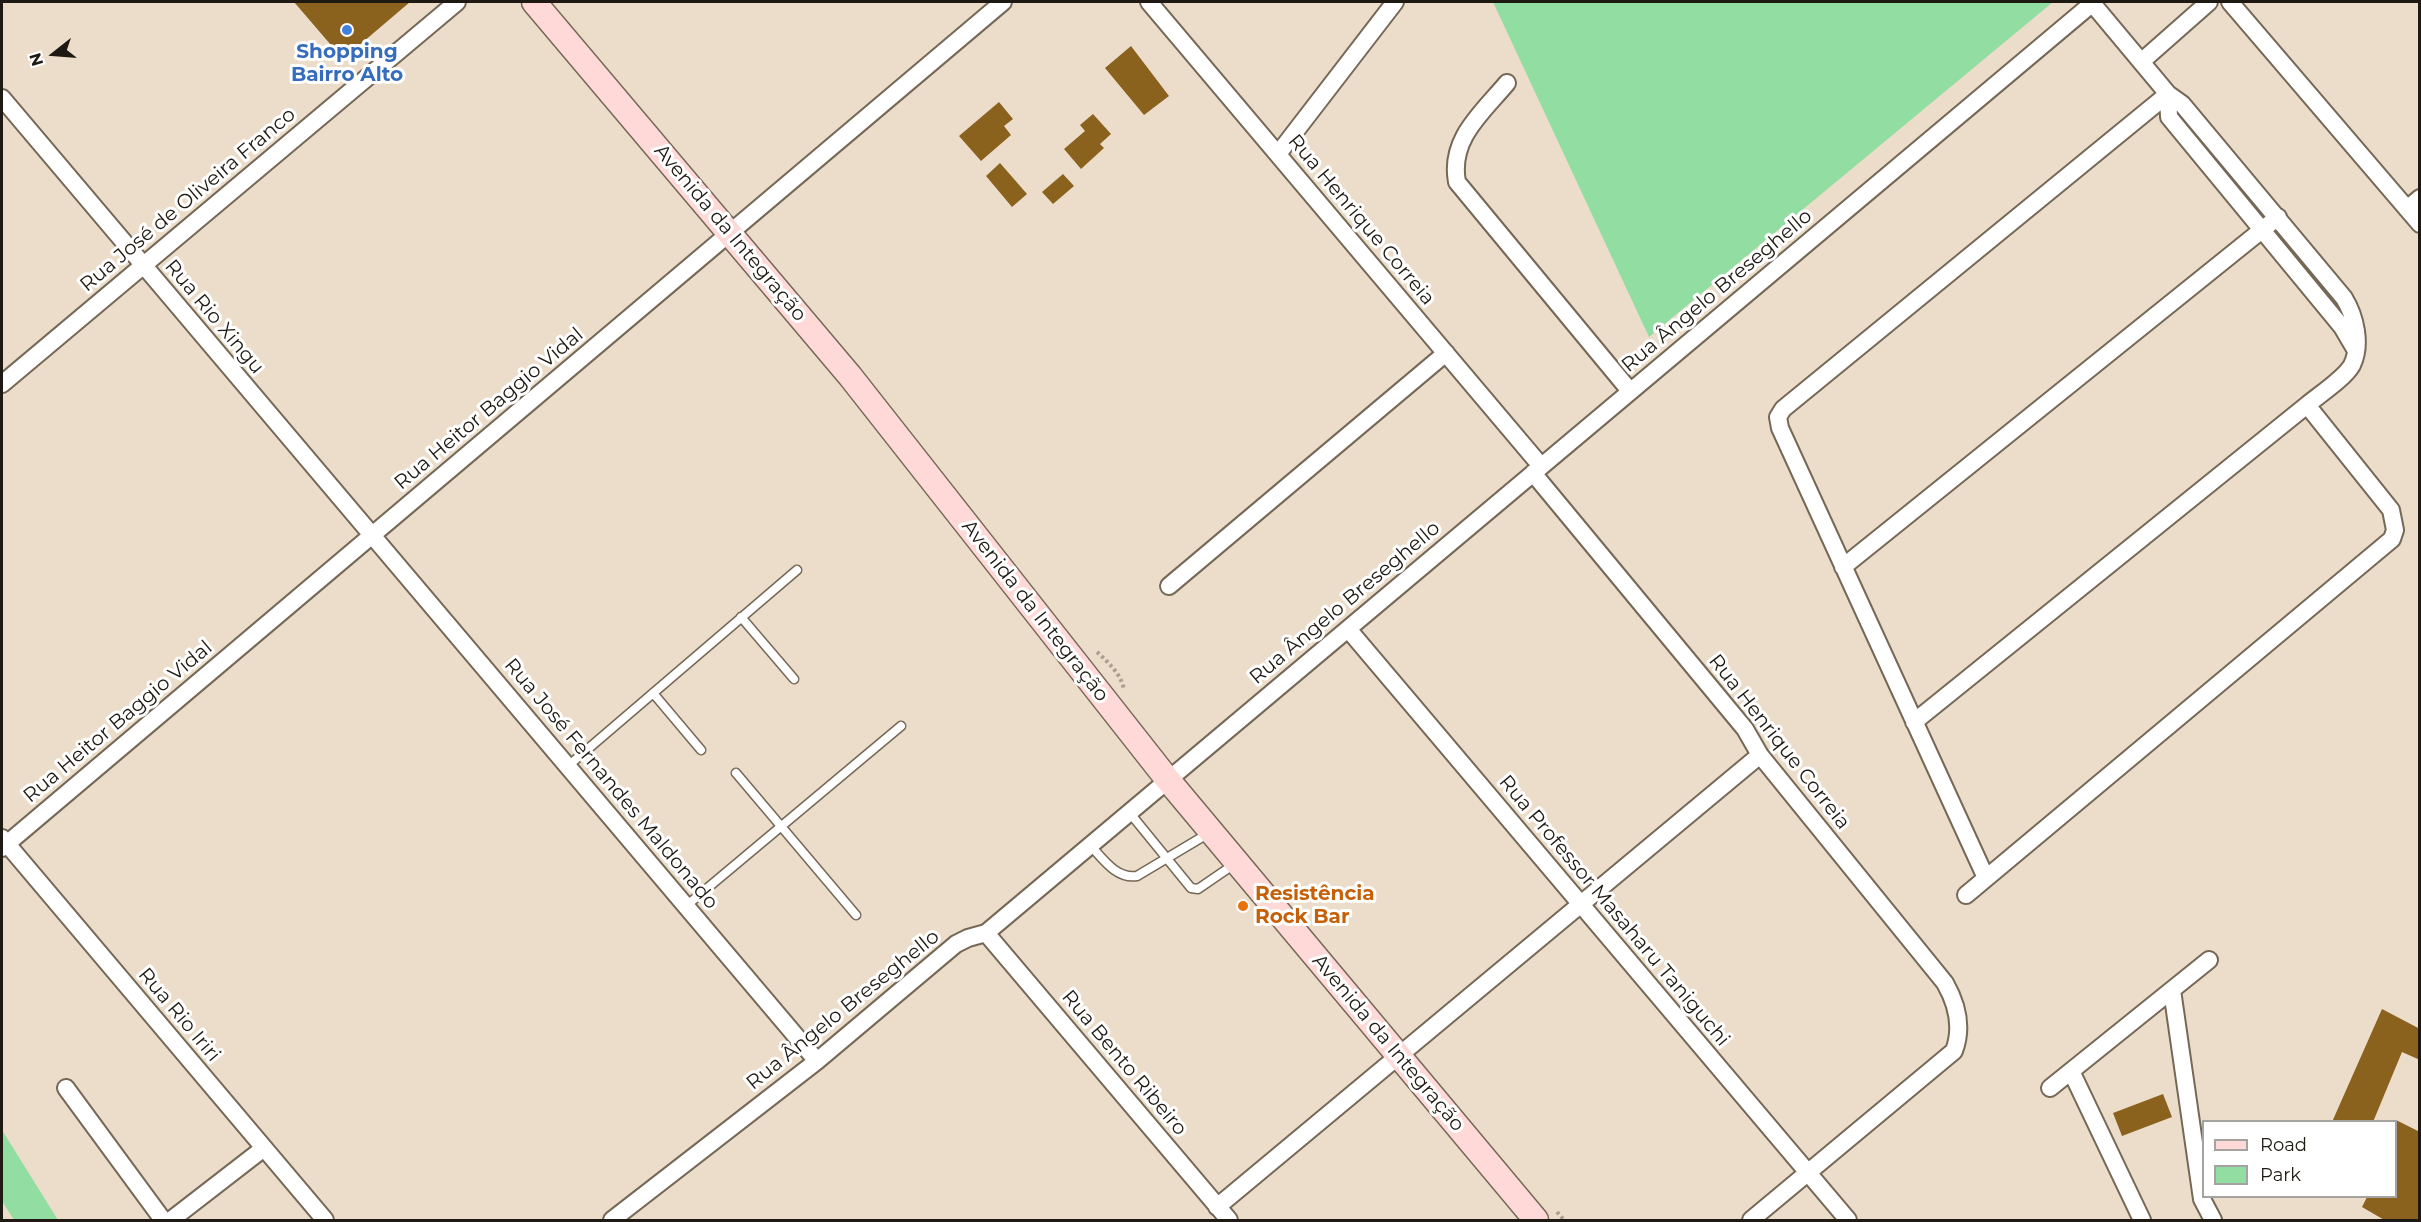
<!DOCTYPE html>
<meta charset="utf-8">
<style>
body{margin:0}
#map{position:relative;width:2421px;height:1222px;overflow:hidden;background:#ecddca;font-family:Montserrat,sans-serif}
canvas{display:block}
.frame{position:absolute;inset:0;border:3px solid #1e1912;pointer-events:none}
.legend{position:absolute;left:2202px;top:1120px;width:195px;height:78px;box-sizing:border-box;background:#fff;border:2px solid #a5a3a0;margin:0;padding:8px 10px;list-style:none;font-size:18px;color:#1e1912}
.legend li{display:flex;align-items:center;gap:12px;height:30px}
.legend b{width:30px;border:2px solid #a5a3a0}
.north{position:absolute;left:24px;top:24px;width:60px;height:60px;-webkit-text-stroke:4px #fff;paint-order:stroke;rotate:253deg;font-size:16px;font-weight:700;line-height:24px;text-align:center;color:#1e1912}
.north::after{content:'';display:block;margin:auto;width:21px;height:27px;background:#1e1912;clip-path:polygon(50% 0,100% 100%,50% 72%,0 100%)}
</style>
<div id="map">
<canvas width="2421" height="1222"></canvas>
<div class="frame"></div>
<ul class="legend">
<li><b style="height:8px;background:#fed9d8"></b>Road</li>
<li><b style="height:16px;background:#91dda2"></b>Park</li>
</ul>
<div class="north">N</div>
</div>
<script>
const c = document.querySelector('canvas').getContext('2d');
c.lineJoin = 'round';
function fill(path, color) {
  c.fillStyle = color;
  c.fill(path, 'evenodd');
}
function stroke(path, color, width, dash) {
  c.strokeStyle = color;
  c.lineWidth = width;
  c.lineCap = dash ? 'butt' : 'round';
  c.setLineDash(dash || []);
  c.stroke(path);
}
function write(font, color, halo, rows, align = 'center') {
  c.font = font + ' Montserrat,sans-serif';
  c.lineWidth = 6;
  c.setLineDash([]);
  c.textBaseline = 'middle';
  c.strokeStyle = halo;
  c.fillStyle = color;
  for (const [text, x, y, turn = 0] of rows) {
    c.save();
    c.translate(x, y);
    c.rotate((+turn || 0) * Math.PI / 180);
    c.textAlign = isNaN(turn) ? turn : align;
    if (halo) c.strokeText(text, 0, 0);
    c.fillText(text, 0, 0);
    c.restore();
  }
}
const green = new Path2D(`
 M 1493,2 L 2053,2 L 1649,337 Z
 M 2,1130 L 58,1220 L 14,1220 L 2,1201 Z`);
const building = new Path2D(`
 M 294,2 L 410,2 L 343,59 Z
 M 1131,46 L 1169,96 L 1144,115 L 1105,68 Z
 M 999,102 L 1013,119 L 1004,126 L 1011,135 L 981,161 L 959,136 Z
 M 1093,114 L 1111,134 L 1100,144 L 1104,148 L 1081,169 L 1064,149 L 1085,131 L 1080,125 Z
 M 1000,163 L 1027,194 L 1012,207 L 986,176 Z
 M 1063,174 L 1074,186 L 1053,204 L 1042,192 Z
 M 2382,1009 L 2420,1029 L 2420,1060 L 2402,1052 L 2373,1122 L 2332,1122 Z
 M 2163,1094 L 2172,1117 L 2122,1136 L 2113,1113 Z
 M 2396,1120 L 2420,1132 L 2420,1221 L 2386,1221 L 2362,1207 L 2367,1197 L 2396,1197 Z`);
const path = new Path2D(`
 M 1097,652 C 1109,663 1120,673 1124,689
 M 1557,1212 L 1564,1220`);
const lane = new Path2D(`
 M 741,617 L 794,679
 M 653,693 L 701,750
 M 568,766 L 797,570
 M 736,773 L 856,915
 M 1129,812 L 1191,888 L 1198,889 L 1236,863
 M 1090,845 C 1103,859 1116,879 1137,876 L 1209,833
 M 686,906 L 901,726`);
const street = new Path2D(`
 M 1149,2 L 1541,466
 M 2230,2 L 2420,224
 M 2141,62 L 2209,2
 M 1507,83 C 1482,113 1449,139 1457,182 L 1630,391
 M 2168,94 L 2169,117 L 2342,327 L 2355,349
 M 2,98 L 817,1061
 M 1278,154 L 1395,2
 M 2407,209 L 2420,198
 M 2,384 L 457,2
 M 1533,473 L 1745,729 L 1760,755 L 1945,983 C 1957,1004 1963,1027 1954,1051 L 1751,1220
 M 1843,567 L 2278,217
 M 1169,586 L 1446,353
 M 1348,629 L 1848,1220
 M 1914,722 L 2307,405 C 2319,395 2345,378 2352,365 C 2362,344 2355,316 2344,298 L 2182,104 L 2168,94 L 2092,3
 M 2,838 L 325,1220
 M 2,848 L 1003,2
 M 1986,878 L 1780,428 L 1778,417 L 1783,409 L 2168,94
 M 1966,895 L 2392,539 L 2395,530 L 2391,510 L 2307,405
 M 986,933 L 1229,1220
 M 2172,990 L 2202,1199 L 2213,1220
 M 2071,1071 L 2142,1220
 M 66,1088 L 163,1220
 M 2050,1088 L 2209,960
 M 1217,1207 L 1760,755
 M 171,1220 L 264,1148
 M 612,1220 L 817,1061 L 956,944 L 968,938 L 986,933 L 2094,2`);
const secondary = new Path2D(`
 M 534,2 L 850,376 L 1168,780 L 1536,1220`);
const markers = [
 [347,30,6,"#3f7fe0"],
 [1243,906,6,"#e8710a"]
];
const shopNames = [
 ["Shopping",347,52],
 ["Bairro Alto",347,75]
];
const streetNames = [
 ["Rua José de Oliveira Franco",188,200,-40],
 ["Rua Henrique Correia",1361,220,50],
 ["Avenida da Integração",730,233,50],
 ["Rua Ângelo Breseghello",1717,291,-40],
 ["Rua Rio Xingu",214,317,50],
 ["Rua Heitor Baggio Vidal",489,409,-40],
 ["Rua Ângelo Breseghello",1345,603,-40],
 ["Avenida da Integração",1035,611,52],
 ["Rua Heitor Baggio Vidal",118,722,-40],
 ["Rua Henrique Correia",1779,742,52],
 ["Rua José Fernandes Maldonado",611,784,50],
 ["Rua Professor Masaharu Taniguchi",1614,911,50],
 ["Rua Ângelo Breseghello",843,1010,-39],
 ["Rua Rio Iriri",179,1015,50],
 ["Avenida da Integração",1388,1043,50],
 ["Rua Bento Ribeiro",1124,1063,50]
];
const foodNames = [
 ["Resistência",1255,894],
 ["Rock Bar",1255,917]
];
fill(green, '#91dda2');
fill(building, '#8b611e');
stroke(lane, '#756857', 11);
stroke(street, '#756857', 20);
stroke(secondary, '#756857', 27);
stroke(path, '#aa9f8f', 4, [3, 3]);
stroke(lane, '#fff', 8);
stroke(street, '#fff', 16);
stroke(secondary, '#fed9d8', 24);
for (const [x, y, r, color] of markers) {
  const dot = new Path2D();
  dot.arc(x, y, r, 0, 2 * Math.PI);
  c.fillStyle = color;
  c.fill(dot);
  stroke(dot, '#fff', 2);
}
write('bold 20px', '#366cbe', '#fff', shopNames);
write('20px', '#1e1912', '#fff', streetNames);
write('bold 20px', '#c56008', '#fff', foodNames, 'left');
</script>
